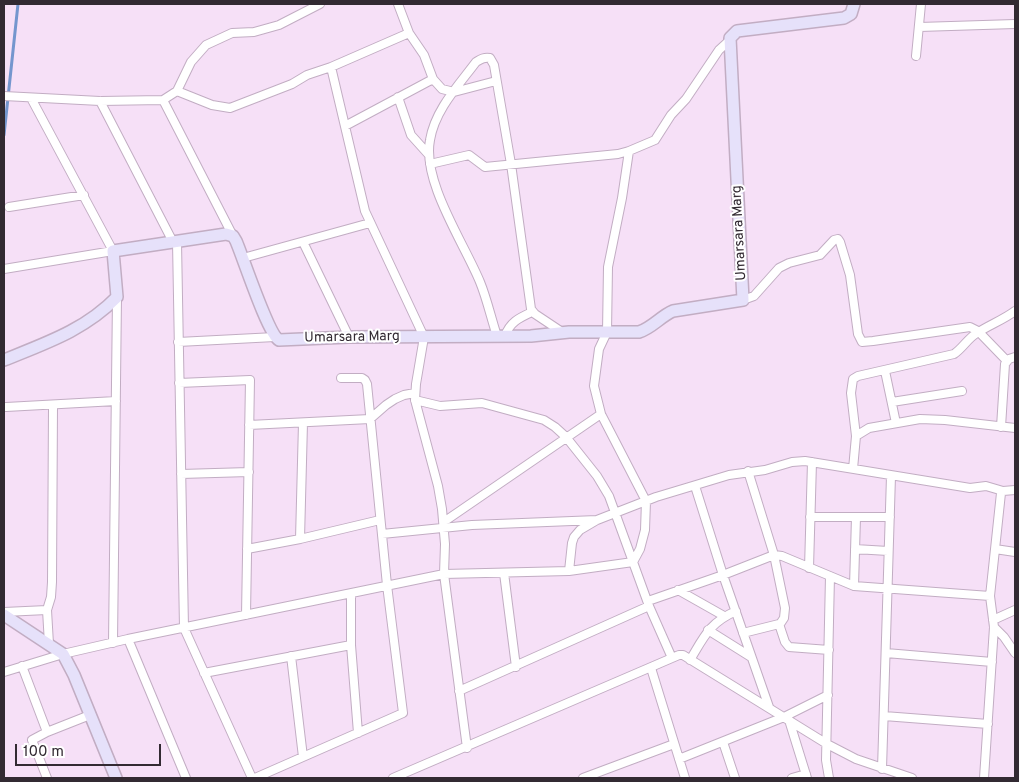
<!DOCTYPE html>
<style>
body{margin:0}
#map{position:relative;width:1019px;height:782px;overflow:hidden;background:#f6e0f7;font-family:Overpass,sans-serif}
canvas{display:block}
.frame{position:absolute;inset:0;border:5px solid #322a32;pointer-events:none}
.scale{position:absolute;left:15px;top:744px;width:146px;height:22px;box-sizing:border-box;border:2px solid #322a32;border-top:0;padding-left:6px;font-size:15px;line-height:18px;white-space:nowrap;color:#322a32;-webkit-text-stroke:4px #fff;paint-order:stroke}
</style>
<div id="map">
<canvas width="1019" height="782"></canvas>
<div class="frame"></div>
<div class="scale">100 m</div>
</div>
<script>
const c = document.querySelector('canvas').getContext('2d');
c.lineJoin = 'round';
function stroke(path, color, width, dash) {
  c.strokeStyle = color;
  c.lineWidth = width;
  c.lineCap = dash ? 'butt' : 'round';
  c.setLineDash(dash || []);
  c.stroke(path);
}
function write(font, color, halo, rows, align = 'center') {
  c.font = font + ' Overpass,sans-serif';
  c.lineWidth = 4;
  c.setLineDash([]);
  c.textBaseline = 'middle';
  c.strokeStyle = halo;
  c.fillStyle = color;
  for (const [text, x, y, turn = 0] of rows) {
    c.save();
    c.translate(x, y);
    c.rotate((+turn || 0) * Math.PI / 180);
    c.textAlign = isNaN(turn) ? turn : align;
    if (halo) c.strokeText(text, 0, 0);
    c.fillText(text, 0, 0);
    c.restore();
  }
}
const stream = new Path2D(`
 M 4,135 L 18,4`);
const street = new Path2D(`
 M 398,4 L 409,33 L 424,55 L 433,79 L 442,89 L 454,92 L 496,81
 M 919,27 L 1015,24
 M 409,33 L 331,67 L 365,211 L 424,337 L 416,384 L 415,400 L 438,486 L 442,509 L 445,544 L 444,574 L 467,748
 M 916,56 L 921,4
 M 177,91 L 212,105 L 230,108 L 292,84 L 307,75 L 331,67
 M 4,96 L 100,101 L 163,100 L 177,91 L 191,62 L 206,45 L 232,33 L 254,32 L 279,25 L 320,4
 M 398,97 L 411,135 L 429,155
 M 163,100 L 233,236
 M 100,101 L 173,242
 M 345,126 L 433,79
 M 629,151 L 622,198 L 608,267 L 607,332 L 599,349 L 594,386 L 601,414 L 646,501 L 645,530 L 640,549 L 633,562
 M 430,164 L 469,155 L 485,167 L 618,154 L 629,151 L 655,140 L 671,115 L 686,99 L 719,50 L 730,40
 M 9,207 L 84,195
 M 177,242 L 184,628 L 252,778
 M 303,242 L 349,337
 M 243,258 L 370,223
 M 4,269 L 113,251 L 31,98
 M 743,300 L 754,296 L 779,268 L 789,263 L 820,255 L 834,240 L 838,239 L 840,242 L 850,275 L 858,334 L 862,342 L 873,341 L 970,327 L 978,331 L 1007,361
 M 497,336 C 491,318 487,299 480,282 C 464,243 422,182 430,140 C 435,110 458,86 476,62 C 481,59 484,57 490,58 L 494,65 L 511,164 L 531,309 L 535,314 L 562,332
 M 505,336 C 510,322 519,318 532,312
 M 178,342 L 275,337
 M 885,371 L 896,423
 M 179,383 L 250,380 L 246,615
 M 415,400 L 440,406 L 482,403 L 544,420 L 555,427 L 566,437 L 597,476 L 609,496 L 649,606 L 672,658
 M 892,402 L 962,391
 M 6,407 L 116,401
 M 249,425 L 370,419 L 386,405 L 395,399 L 404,395 L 415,393
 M 1001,427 L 1005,364 L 1009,359 L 1015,357
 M 856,436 L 851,393 L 853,379 L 858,376 L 954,354 C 963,348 968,338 977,333 C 989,325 1003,320 1015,311
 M 853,469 L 856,436 L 869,428 L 920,419 L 945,420 L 1015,428
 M 748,471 L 774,555 L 785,608 L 784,618 L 780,624
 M 181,474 L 249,472
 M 695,486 L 723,575 L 769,707
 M 810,517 L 890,517
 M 443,520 L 448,519 L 601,414
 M 382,534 L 472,525 L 597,520
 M 300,539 L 303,423
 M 247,549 L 300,539 L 380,520
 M 855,549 L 888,551
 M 995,549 L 1015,552
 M 809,568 L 812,462
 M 569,571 L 572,543 L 574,537 L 580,530 L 597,520 L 656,497 L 729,475 L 765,470 L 792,462 L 805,461 L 970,488 L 986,486 L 1003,491
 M 504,573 L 516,667
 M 854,586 L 856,517
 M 678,590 L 724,616
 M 351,594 L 351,645 L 358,733
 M 648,601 L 723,575 L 774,555 L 782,556 L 854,586 L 990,596
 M 4,612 L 47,610
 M 993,620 L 1015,610
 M 994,627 L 1004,637 L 1015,653
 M 708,630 L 751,657
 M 743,633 L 779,624 L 785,642 L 789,647 L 829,650
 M 128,639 L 186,778
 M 113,643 L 117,297
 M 49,644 L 47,610 L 51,597 L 52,582 L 53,406
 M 886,653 L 992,662
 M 291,656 L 303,757
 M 690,660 C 704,637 709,623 736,611
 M 22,666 L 47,732
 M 651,668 L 685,778
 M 4,672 L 63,654 L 128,639 L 444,574 L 569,571 L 633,562
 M 204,673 L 351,645
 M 459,691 L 649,606
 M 884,716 L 988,724
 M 789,720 L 807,778
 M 723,742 L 735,778
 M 679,759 L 784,717 L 828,695
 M 882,769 L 891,476
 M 47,778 L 32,740 L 47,732 L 90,715
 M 255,778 L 403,713 L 387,585 L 367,384 L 365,380 L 362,378 L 341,378
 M 393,778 L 679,655 L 683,655 L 827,744 L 856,759 L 912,778
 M 583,778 L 674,744
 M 792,778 L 806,774
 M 829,778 L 826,760 L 830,576
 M 984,778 L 994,627 L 990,596 L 1001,493 L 1003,491 L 1015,490`);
const secondary = new Path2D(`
 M 4,360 C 46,343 85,330 117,297 L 113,251 L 226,234 L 233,236 L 236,241 C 243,257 268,334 279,340 L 349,337 L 531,336 L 569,332 L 639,332 C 652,328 661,316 673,311 L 743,300 L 730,38 L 737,31 L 844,18 L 851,14 L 854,4
 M 4,615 L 63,654 L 74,675 L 116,778`);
const streetNames = [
 ["Umarsara Marg",740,233,-93],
 ["Umarsara Marg",352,338,-1]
];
stroke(stream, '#7496ce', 3);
stroke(street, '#c2adc3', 10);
stroke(secondary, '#c2adc3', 14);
stroke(street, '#fff', 8);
stroke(secondary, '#e6e1fa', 11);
write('14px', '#322a32', '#fff', streetNames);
</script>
